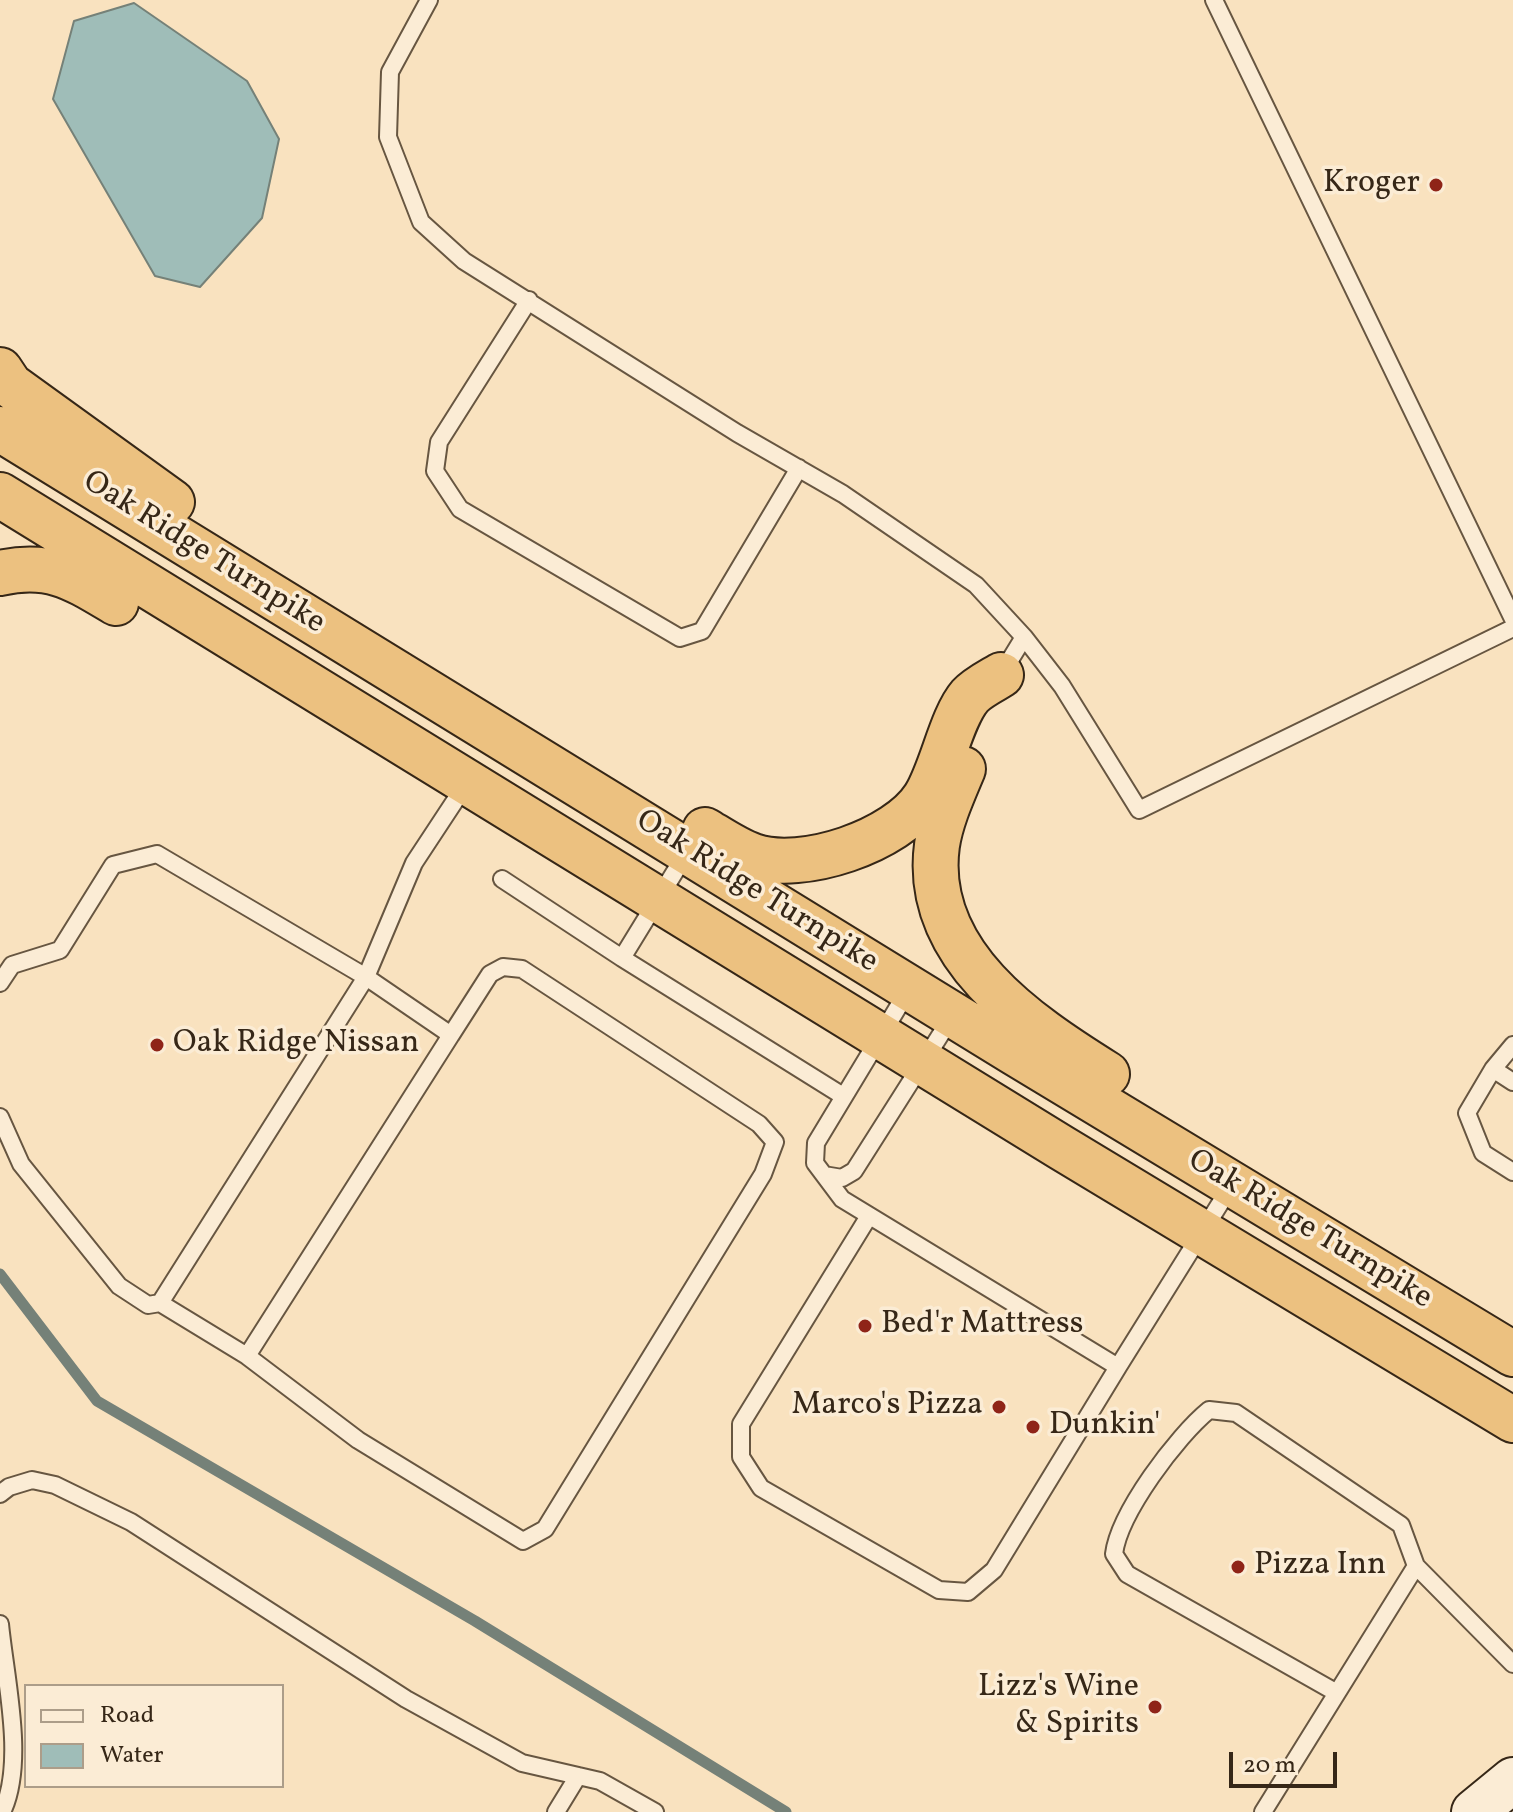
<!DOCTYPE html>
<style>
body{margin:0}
#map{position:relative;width:1513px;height:1812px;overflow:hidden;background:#f9e2bf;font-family:Vollkorn,serif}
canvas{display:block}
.legend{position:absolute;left:24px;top:1684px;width:260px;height:104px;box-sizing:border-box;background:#fbecd5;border:2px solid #ac9d89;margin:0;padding:10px 14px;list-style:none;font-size:24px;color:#362717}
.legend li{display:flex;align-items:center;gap:16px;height:40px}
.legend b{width:40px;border:2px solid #ac9d89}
.scale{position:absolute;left:1229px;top:1752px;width:108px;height:36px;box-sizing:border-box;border:4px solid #362717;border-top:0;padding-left:10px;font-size:24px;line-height:28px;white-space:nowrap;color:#362717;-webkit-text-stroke:6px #fbecd5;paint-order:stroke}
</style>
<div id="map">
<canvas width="1513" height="1812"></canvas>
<ul class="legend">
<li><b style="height:10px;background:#fbecd5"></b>Road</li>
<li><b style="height:22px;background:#9fbdb8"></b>Water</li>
</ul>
<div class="scale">20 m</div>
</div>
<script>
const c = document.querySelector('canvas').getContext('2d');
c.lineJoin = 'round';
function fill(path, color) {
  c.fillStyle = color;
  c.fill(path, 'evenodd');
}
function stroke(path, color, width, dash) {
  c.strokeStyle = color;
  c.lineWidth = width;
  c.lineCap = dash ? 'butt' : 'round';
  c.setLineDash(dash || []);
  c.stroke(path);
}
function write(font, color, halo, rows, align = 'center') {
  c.font = font + ' Vollkorn,serif';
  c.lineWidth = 7;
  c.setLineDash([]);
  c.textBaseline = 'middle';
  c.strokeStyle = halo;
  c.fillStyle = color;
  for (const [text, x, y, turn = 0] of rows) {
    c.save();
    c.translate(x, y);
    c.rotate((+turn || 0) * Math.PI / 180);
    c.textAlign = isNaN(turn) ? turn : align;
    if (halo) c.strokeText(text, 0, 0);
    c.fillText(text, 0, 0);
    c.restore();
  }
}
const water = new Path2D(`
 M 134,3 L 247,81 L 279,139 L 262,218 L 200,287 L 155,276 L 53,99 L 74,21 Z`);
const stream = new Path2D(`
 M 0,1274 L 97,1401 L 475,1621 L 786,1812`);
const lane = new Path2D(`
 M 429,0 L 390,72 L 388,137 L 421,222 L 464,261 L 737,433 L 843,494 L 976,585 L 1024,637 L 1062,686 L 1139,810 L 1513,628
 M 1214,0 L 1513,619
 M 529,300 L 439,442 L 435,471 L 460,509 L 680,638 L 702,631 L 799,468
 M 1002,673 L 1024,637
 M 687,852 L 622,958 L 843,1096
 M 502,879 L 622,958
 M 0,983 L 12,965 L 60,950 L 113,865 L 157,854 L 366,977 L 451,1035 L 490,974 L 503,967 L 522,969 L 759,1124 L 775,1142 L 763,1174 L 545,1529 L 523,1541 L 358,1440 L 247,1356 L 160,1303
 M 909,989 L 816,1143 L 815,1163 L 824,1175 L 842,1178 L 854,1171 L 953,1015
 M 1513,1045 L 1493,1069 L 1467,1113 L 1483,1153 L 1513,1172
 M 1493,1069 L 1513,1082
 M 0,1117 L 21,1164 L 119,1286 L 148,1305 L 160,1303 L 366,977 L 414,863 L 466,784
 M 824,1175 L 842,1199 L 1118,1367 L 1231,1186
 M 869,1216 L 741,1424 L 741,1457 L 761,1488 L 939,1590 L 968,1592 L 994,1570 L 1118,1367
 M 247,1356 L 451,1035
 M 0,1494 L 9,1487 L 32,1480 L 55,1485 L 131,1522 L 406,1699 L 522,1763 L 600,1781 L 655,1812
 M 0,1624 C 5,1677 26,1763 2,1812
 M 1337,1693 L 1127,1574 L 1114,1554 C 1119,1513 1177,1436 1209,1410 L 1236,1413 L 1401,1525 L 1416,1566
 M 556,1812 L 578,1776
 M 1263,1812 L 1416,1566 L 1513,1664`);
const secondary = new Path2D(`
 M 1474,1812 L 1513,1780`);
const highway = new Path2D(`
 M 0,370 L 10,385 L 172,502
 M 0,429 L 1015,1053 L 1513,1354
 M 0,495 L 1062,1148 L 1513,1420
 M 0,573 C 51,562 74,578 116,603
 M 963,769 C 953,793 941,819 937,845 C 922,954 1027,1024 1107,1074
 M 705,830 C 720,839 736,850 753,856 C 802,873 897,841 925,797 C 942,770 951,718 970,696 C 977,688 991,681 1001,675`);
const markers = [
 [1436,185,8,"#8f2418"],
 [157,1045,8,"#8f2418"],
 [865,1326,8,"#8f2418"],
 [999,1407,8,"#8f2418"],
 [1033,1427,8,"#8f2418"],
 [1238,1567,8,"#8f2418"],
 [1155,1707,8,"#8f2418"]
];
const poiNames = [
 ["Kroger",1420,185,"right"],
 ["Oak Ridge Nissan",173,1045],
 ["Bed'r Mattress",881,1326],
 ["Marco's Pizza",983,1407,"right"],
 ["Dunkin'",1049,1427],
 ["Pizza Inn",1254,1567],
 ["Lizz's Wine",1139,1689,"right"],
 ["& Spirits",1139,1726,"right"]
];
const streetNames = [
 ["Oak Ridge Turnpike",203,554,32],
 ["Oak Ridge Turnpike",756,893,32],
 ["Oak Ridge Turnpike",1309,1231,31]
];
fill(water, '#9fbdb8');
stroke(water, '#758178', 2);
stroke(stream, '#758178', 11);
stroke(lane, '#675641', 20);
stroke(secondary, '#362717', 48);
stroke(highway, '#362717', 48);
stroke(lane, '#fbecd5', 16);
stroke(secondary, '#fbecd5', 44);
stroke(highway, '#ecc180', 44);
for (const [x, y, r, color] of markers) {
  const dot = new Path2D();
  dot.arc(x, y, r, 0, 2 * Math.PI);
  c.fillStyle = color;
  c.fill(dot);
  stroke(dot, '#fbecd5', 3);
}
write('32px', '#362717', '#fbecd5', poiNames, 'left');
write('32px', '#362717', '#fbecd5', streetNames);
</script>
